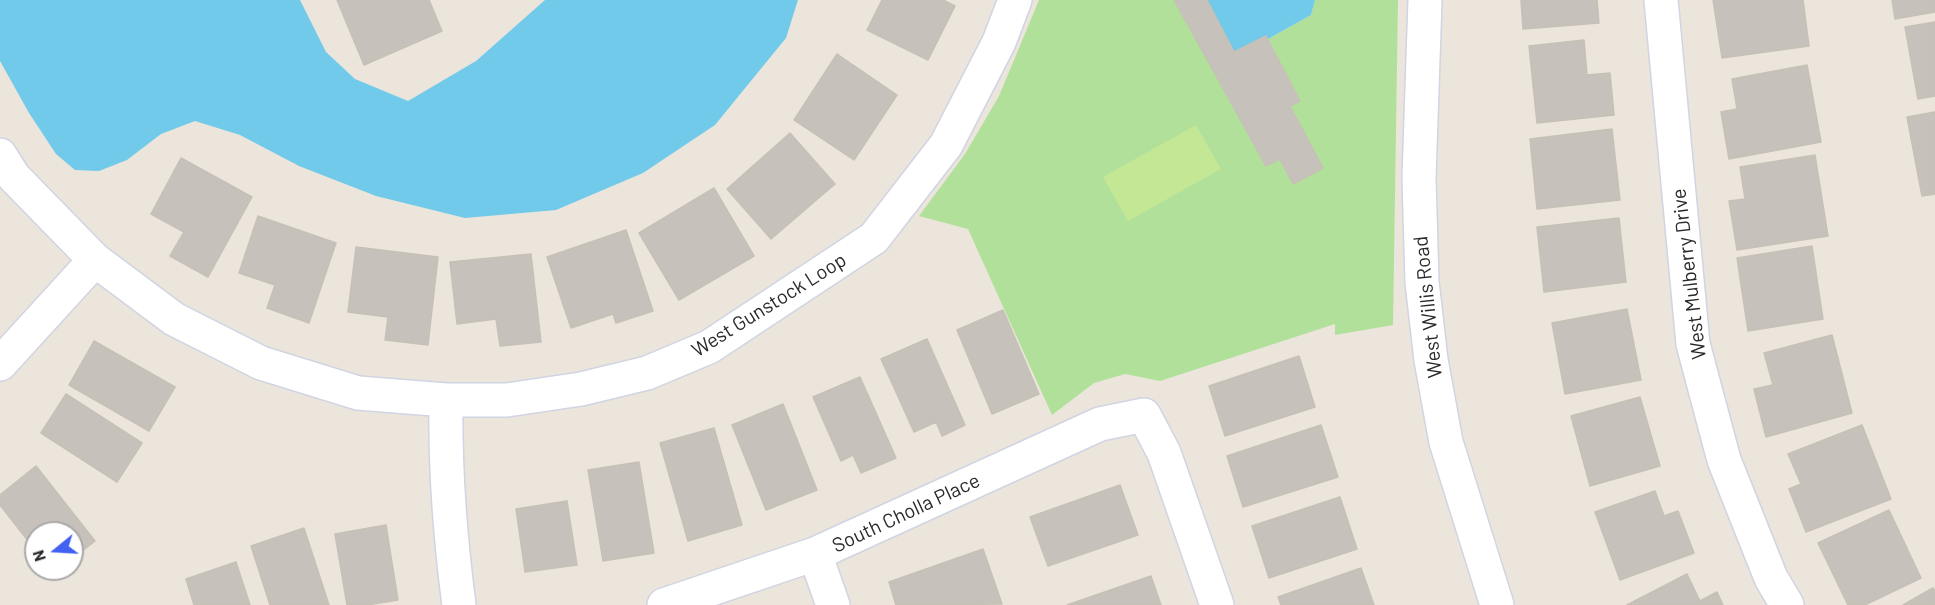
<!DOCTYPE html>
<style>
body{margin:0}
#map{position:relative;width:1935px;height:605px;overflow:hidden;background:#ebe5dc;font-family:Barlow,sans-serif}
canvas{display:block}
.north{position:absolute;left:24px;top:521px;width:60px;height:60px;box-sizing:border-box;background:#fff;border:2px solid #a9a9a9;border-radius:50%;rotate:252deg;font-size:16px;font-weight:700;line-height:24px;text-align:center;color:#292929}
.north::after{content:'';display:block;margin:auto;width:21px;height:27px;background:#4161f3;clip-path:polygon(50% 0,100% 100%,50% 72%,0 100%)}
</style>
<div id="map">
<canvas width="1935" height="605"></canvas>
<div class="north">N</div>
</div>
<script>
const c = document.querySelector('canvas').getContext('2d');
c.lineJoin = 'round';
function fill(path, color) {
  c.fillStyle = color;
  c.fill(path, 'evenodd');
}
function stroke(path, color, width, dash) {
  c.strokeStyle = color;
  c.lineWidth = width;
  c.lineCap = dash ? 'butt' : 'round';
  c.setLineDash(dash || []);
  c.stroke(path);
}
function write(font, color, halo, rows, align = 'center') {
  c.font = font + ' Barlow,sans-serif';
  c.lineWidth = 4.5;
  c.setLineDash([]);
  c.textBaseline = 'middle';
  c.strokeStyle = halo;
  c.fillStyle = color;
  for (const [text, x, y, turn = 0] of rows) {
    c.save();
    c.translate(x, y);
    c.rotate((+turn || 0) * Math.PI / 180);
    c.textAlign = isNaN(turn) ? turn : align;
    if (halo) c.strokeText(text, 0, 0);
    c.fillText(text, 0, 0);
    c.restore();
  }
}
const green = new Path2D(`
 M 1039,0 L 1174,0 L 1266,166 L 1280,159 L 1322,167 L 1290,106 L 1300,101 L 1268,39 L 1311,15 L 1315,0 L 1398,0 L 1393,325 L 1335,335 L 1335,324 L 1160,381 L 1125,374 L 1094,383 L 1052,415 L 968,229 L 919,216 L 965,154 L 999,96 Z`);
const pitch = new Path2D(`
 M 1196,125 L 1221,169 L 1128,221 L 1103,177 Z`);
const water = new Path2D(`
 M 0,0 L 300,0 L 326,52 L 355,79 L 408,101 L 476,61 L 545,0 L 798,0 L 786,38 L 715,125 L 643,173 L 556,210 L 465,218 L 376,196 L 299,166 L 240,135 L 195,121 L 161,134 L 127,160 L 99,171 L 75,170 L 56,154 L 29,113 L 0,61 Z
 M 1207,0 L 1315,0 L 1311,15 L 1268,39 L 1266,36 L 1234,52 Z`);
const building = new Path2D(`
 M 337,0 L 429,0 L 442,31 L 364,65 Z
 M 882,0 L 943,0 L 955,6 L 928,60 L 867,30 Z
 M 1174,0 L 1207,0 L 1234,52 L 1266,36 L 1300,101 L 1290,106 L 1323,168 L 1293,184 L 1280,159 L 1266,166 Z
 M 1521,0 L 1597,0 L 1599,23 L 1523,29 Z
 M 1713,0 L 1803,0 L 1809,46 L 1722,58 Z
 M 1892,0 L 1935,0 L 1935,12 L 1895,19 Z
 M 1935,22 L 1935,96 L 1918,99 L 1905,27 Z
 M 1584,40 L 1587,75 L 1610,73 L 1614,115 L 1537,123 L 1529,46 Z
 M 837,54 L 897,95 L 854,160 L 794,120 Z
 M 1807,65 L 1821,142 L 1729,159 L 1721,112 L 1737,109 L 1732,79 Z
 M 1935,112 L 1935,194 L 1922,196 L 1907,117 Z
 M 1612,129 L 1620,200 L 1537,209 L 1530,139 Z
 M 790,133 L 835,184 L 771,239 L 727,189 Z
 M 1815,155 L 1828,236 L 1737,250 L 1729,201 L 1745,199 L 1740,167 Z
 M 181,158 L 252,197 L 208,277 L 170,256 L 184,232 L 151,214 Z
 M 714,188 L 754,256 L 679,300 L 639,233 Z
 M 258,216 L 336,243 L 309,323 L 267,308 L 275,285 L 239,273 Z
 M 1619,218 L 1626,282 L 1544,292 L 1537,227 Z
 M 626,230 L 653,311 L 616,323 L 613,314 L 571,328 L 547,257 Z
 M 1812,246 L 1823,319 L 1748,331 L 1737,258 Z
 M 356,247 L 438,257 L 428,345 L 385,340 L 388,317 L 348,312 Z
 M 531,254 L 541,342 L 500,346 L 496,319 L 457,324 L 450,262 Z
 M 1627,309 L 1641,380 L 1565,394 L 1552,323 Z
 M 1003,310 L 1039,394 L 992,414 L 957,330 Z
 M 1832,335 L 1852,413 L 1766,437 L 1754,389 L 1773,385 L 1764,353 Z
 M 927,339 L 965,425 L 942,436 L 936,422 L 914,432 L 881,359 Z
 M 94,341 L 175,387 L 149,431 L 69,385 Z
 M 1299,356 L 1315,407 L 1225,436 L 1209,386 Z
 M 860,377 L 896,458 L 861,473 L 853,455 L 841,461 L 813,397 Z
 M 66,394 L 142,443 L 117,482 L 41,433 Z
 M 1640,397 L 1660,466 L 1590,486 L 1571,416 Z
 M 783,404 L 817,490 L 766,510 L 732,425 Z
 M 1321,425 L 1338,477 L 1243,507 L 1227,456 Z
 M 1862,425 L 1891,499 L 1806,532 L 1789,489 L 1801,484 L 1788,454 Z
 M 714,428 L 742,525 L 688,541 L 660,443 Z
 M 639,462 L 654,553 L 603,561 L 588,470 Z
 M 36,466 L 95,541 L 72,559 L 72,533 L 36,533 L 36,551 L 0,505 L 0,495 Z
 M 1120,485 L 1138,535 L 1048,566 L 1030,517 Z
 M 1655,491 L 1664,516 L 1678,511 L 1694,553 L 1620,580 L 1595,512 Z
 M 1340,497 L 1357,549 L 1269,578 L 1252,526 Z
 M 567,501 L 577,565 L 525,572 L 516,509 Z
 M 1889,510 L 1921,578 L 1865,605 L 1848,605 L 1818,543 Z
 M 386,525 L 398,600 L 367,605 L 347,605 L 335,534 Z
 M 304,528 L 329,605 L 270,605 L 251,546 Z
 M 983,549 L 1002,604 L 896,605 L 889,582 Z
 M 236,562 L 250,605 L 194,605 L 186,579 Z
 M 1361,568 L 1374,605 L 1281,605 L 1278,597 Z
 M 1687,574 L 1700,601 L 1717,592 L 1723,605 L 1627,605 Z
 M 1151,576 L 1161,605 L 1067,605 Z
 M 1933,588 L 1935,591 L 1935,605 L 1903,605 Z`);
const street = new Path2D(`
 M 1661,0 L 1693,344 L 1724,460 L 1771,578 L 1787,605
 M 0,155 L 14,177 L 95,260 L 174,319 L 261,363 L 358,393 L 446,400 L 507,400 L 581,389 L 647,373 L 709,347 L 874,238 L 946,145 L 999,42 L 1015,0
 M 0,364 L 95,260
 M 446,400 C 445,469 450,537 459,605
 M 815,554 L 833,605
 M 664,605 L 815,554 L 1100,424 L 1144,415 L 1164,453 L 1217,605`);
const secondary = new Path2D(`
 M 1425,0 L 1419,178 L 1422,282 L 1431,360 L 1446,442 L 1497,605`);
const streetNames = [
 ["West Mulberry Drive",1689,274,-97],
 ["West Gunstock Loop",769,305,-32],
 ["West Willis Road",1428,307,-96],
 ["South Cholla Place",906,513,-25]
];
fill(green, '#b1e09a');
fill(pitch, '#c4e796');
fill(water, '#72caea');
fill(building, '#c7c1bb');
stroke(building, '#c6c0b5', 1.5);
stroke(street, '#d1d4e2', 36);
stroke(secondary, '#d1d4e2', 36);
stroke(street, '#fff', 33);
stroke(secondary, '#fff', 33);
write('20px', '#292929', '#fff', streetNames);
</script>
